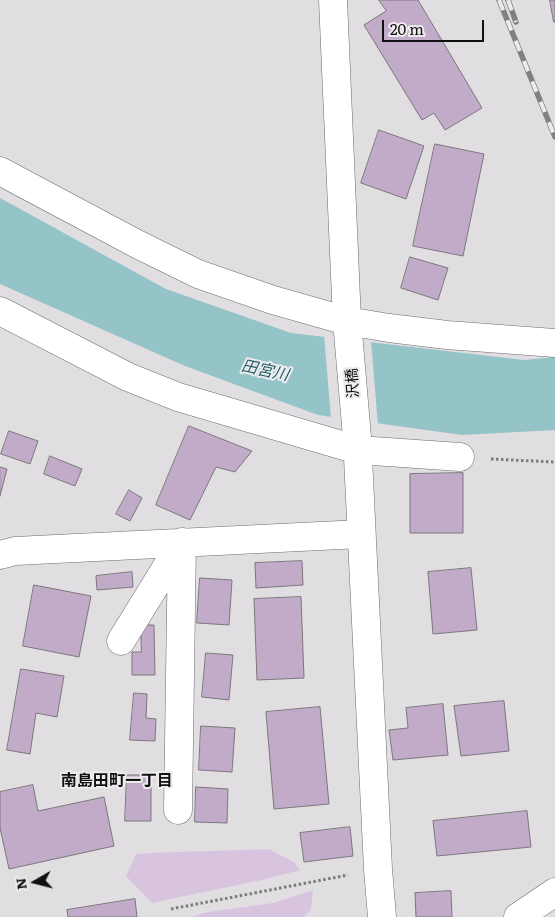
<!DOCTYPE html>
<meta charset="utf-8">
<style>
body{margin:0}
#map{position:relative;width:555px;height:917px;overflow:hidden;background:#e1dee1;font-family:Literata,serif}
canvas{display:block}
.north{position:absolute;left:10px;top:857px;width:50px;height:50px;-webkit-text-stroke:4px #eeebef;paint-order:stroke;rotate:262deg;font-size:14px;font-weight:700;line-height:20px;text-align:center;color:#111011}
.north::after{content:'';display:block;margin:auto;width:18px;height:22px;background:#111011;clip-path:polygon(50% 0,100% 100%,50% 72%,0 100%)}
.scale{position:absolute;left:382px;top:20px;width:102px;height:22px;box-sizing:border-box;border:2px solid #111011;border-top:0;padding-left:6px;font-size:15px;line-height:18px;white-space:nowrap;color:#111011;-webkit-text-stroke:4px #eeebef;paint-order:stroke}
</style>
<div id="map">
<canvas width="555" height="917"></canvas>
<div class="north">N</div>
<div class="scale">20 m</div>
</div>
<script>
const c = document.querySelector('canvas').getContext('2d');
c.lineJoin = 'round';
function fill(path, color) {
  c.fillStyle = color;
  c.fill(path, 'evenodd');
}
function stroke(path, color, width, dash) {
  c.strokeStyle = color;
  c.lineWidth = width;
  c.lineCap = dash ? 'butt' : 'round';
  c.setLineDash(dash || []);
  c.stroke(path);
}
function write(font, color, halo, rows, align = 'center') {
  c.font = font + ' Literata,"Noto Sans JP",serif';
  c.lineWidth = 4;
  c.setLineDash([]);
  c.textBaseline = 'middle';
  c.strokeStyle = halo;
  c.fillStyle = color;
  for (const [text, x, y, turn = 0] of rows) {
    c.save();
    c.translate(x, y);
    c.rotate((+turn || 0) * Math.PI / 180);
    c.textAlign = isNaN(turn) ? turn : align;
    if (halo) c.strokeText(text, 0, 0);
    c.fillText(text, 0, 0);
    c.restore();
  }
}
const green = new Path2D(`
 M 269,849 L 294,862 L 300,870 L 266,879 L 152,903 L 126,876 L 136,854 C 180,851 224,851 269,849 Z
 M 313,890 L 311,909 L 304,917 L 192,917 L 202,913 L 273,903 Z`);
const water = new Path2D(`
 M 0,198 L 166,289 L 291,333 L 524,360 L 555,357 L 555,430 L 462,435 L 318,415 L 185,366 L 0,284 Z`);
const pier = new Path2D(`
 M 324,335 L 371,340 L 378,426 L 331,419 Z`);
const building = new Path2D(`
 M 379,0 L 418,0 L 482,108 L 445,130 L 434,113 L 422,120 L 364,25 L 386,11 Z
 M 550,0 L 555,0 L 555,22 L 554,22 Z
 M 379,130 L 424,146 L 406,199 L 361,183 Z
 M 435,144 L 484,154 L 463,256 L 413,246 Z
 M 410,257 L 448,268 L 438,300 L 401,288 Z
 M 189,426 L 252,451 L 235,472 L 216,467 L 190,520 L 156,505 Z
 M 9,431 L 38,441 L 30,464 L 1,454 Z
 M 50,456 L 82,469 L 75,486 L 44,474 Z
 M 0,467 L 7,469 L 0,496 Z
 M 463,473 L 463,533 L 410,533 L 410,474 Z
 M 129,490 L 142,498 L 130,521 L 116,514 Z
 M 302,561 L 303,585 L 256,588 L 255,563 Z
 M 471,568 L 477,630 L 433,634 L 428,572 Z
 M 132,572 L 133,587 L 97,590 L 96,576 Z
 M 200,578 L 232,580 L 229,625 L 197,623 Z
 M 34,585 L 91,596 L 79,657 L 23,646 Z
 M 301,597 L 304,678 L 257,680 L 254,599 Z
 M 141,625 L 154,625 L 155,675 L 132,675 L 132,652 L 141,652 Z
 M 206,653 L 233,655 L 229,700 L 202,697 Z
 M 21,669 L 64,676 L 57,717 L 36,713 L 30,754 L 7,750 Z
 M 134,693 L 147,694 L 146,718 L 156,719 L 155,741 L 130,740 Z
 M 504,701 L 509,751 L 461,756 L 454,706 Z
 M 443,704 L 448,755 L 393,760 L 389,730 L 408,728 L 406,708 Z
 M 320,707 L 329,804 L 274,809 L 266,712 Z
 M 201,726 L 235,728 L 232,772 L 199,770 Z
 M 127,775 L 151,775 L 151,821 L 125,821 Z
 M 33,785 L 38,811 L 104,797 L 114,846 L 9,869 L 0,828 L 0,792 Z
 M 196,787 L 228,789 L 227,823 L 195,822 Z
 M 527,811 L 531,847 L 437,856 L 433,821 Z
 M 350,827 L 353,856 L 304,862 L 300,833 Z
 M 451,891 L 452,917 L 416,917 L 415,893 Z
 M 135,899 L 137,917 L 68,917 L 67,910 Z`);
const path = new Path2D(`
 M 491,459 L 555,462
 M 171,909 L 348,875`);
const minor = new Path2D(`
 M 333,0 L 347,321 L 357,437 L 378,869 L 382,917
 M 0,171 L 137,244 L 198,274 L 273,300 L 347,321 L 389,328 L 447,335 L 555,343
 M 0,311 L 128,377 L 178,397 L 358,450 L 460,457
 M 0,555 L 15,551 L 361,534
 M 121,641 L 182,542
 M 178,810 L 182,542
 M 518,917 L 555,892`);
const rail = new Path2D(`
 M 499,0 L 555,137
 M 508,0 L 516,22`);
const streetNames = [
 ["沢橋",353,383,-94]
];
const waterNames = [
 ["田宮川",265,371,12]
];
const neighbourhoodNames = [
 ["南島田町一丁目",117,781]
];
fill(green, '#d9c4e0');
fill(water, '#94c4c7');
fill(pier, '#e1dee1');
fill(building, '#c2aac9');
stroke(building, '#7a787b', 1);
stroke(minor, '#6e6b6e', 29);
stroke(path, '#7c7a7c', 3, [2.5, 2.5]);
stroke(minor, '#fff', 28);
stroke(rail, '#817f81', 5.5);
stroke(rail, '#eeebef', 4, [11]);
write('15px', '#111011', '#eeebef', streetNames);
write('italic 16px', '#206165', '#eeebef', waterNames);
write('bold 16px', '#111011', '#eeebef', neighbourhoodNames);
</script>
